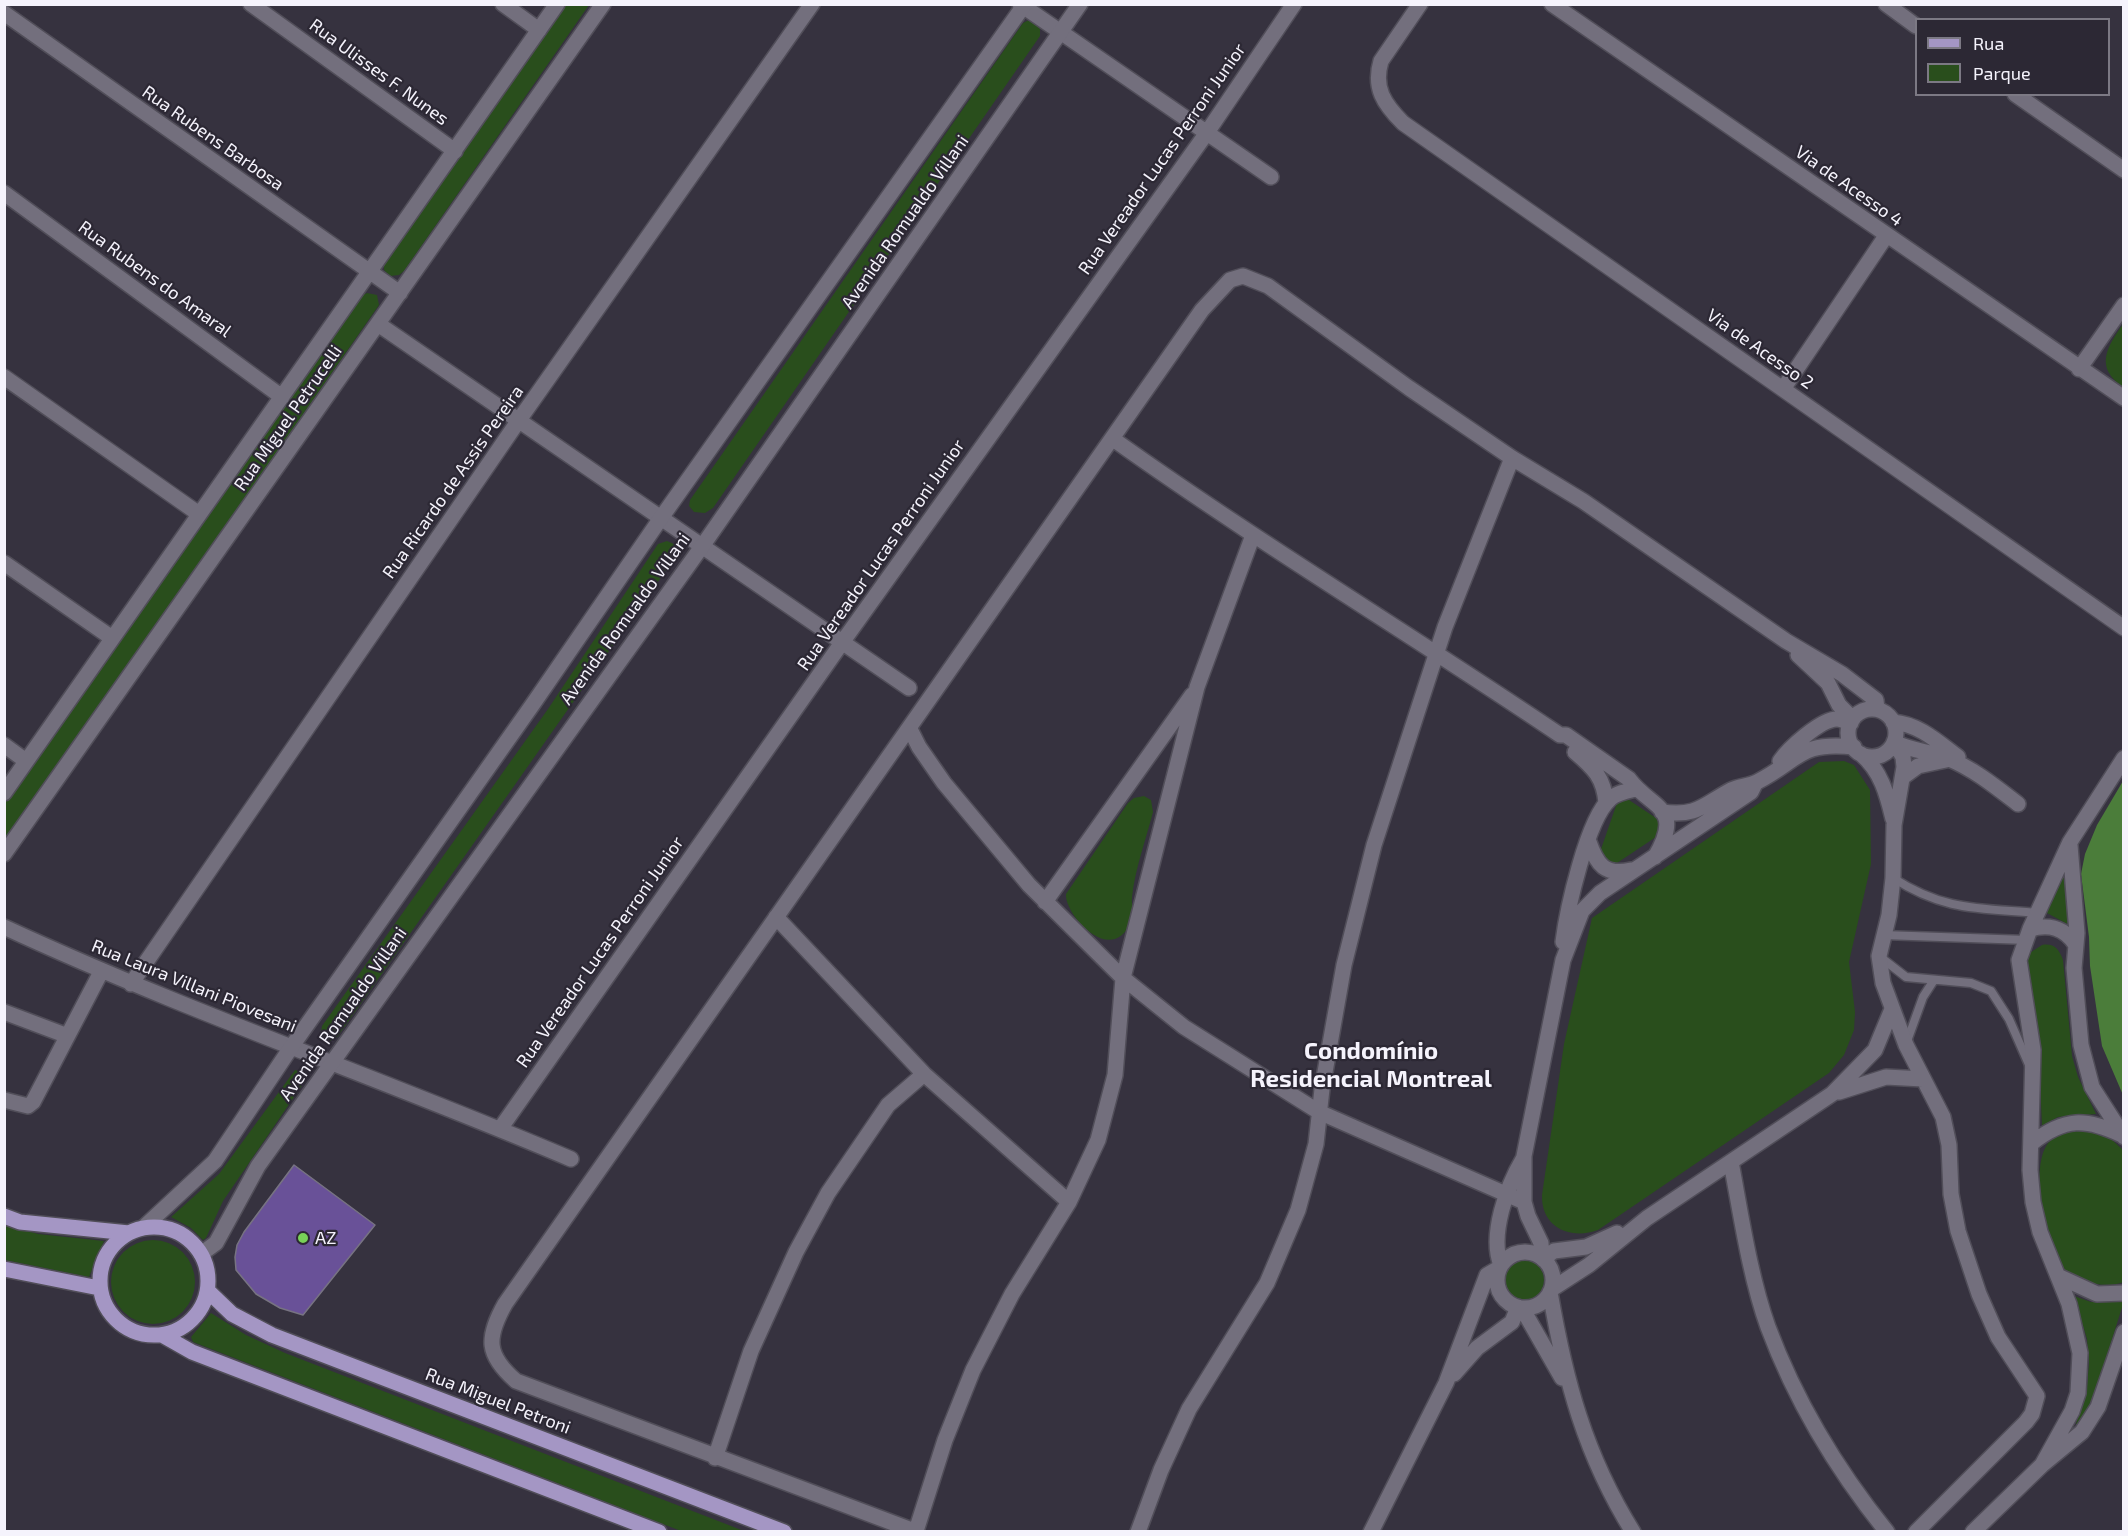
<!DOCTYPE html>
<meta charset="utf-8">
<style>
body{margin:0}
#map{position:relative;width:2128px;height:1536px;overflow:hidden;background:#36323f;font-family:"Exo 2",sans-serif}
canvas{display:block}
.frame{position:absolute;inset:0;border:6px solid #f5f3fc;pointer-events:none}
.legend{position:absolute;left:1915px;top:18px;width:195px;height:78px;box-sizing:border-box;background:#2c2834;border:2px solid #7c7984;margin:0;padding:8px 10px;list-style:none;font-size:18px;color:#f5f3fc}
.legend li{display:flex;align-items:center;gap:12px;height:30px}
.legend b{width:30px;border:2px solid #7c7984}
</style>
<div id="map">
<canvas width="2128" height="1536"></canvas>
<div class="frame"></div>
<ul class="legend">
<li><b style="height:8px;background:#a496c4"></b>Rua</li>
<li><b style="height:16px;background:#294e1c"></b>Parque</li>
</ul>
</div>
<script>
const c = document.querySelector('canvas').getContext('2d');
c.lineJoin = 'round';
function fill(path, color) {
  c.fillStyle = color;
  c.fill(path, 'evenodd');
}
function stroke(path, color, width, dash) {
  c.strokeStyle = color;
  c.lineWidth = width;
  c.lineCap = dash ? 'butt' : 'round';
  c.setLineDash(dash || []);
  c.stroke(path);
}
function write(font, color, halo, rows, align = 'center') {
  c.font = font + ' "Exo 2",sans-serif';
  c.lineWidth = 4.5;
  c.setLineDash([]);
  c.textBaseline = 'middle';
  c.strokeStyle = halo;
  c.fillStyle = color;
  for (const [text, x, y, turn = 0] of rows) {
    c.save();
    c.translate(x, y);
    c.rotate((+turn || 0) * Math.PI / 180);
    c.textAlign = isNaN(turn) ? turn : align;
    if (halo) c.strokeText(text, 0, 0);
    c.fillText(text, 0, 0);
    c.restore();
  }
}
const green = new Path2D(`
 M 566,5 L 589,5 L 404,271 L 399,275 L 390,276 L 384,270 L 384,263 Z
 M 1031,19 L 1040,29 L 1040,36 L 713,508 L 705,513 L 694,512 L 689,506 L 690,500 L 1023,23 Z
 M 367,293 L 377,295 L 379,305 L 5,842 L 5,803 L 361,296 Z
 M 2123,324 L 2123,387 C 2094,367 2107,347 2123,324 Z
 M 667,541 L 676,545 L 676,556 L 338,1036 L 330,1041 L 320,1038 L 322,1026 L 548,709 L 658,544 Z
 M 1844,761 L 1854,765 L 1870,790 L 1871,864 L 1849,962 L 1855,1012 L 1854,1030 L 1844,1055 L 1829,1073 L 1598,1230 C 1571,1240 1541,1228 1542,1195 L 1564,1044 L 1592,918 L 1819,762 Z
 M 1144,796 L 1151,800 L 1153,812 C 1146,839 1135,869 1132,897 C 1131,906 1135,912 1132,920 C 1112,969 1064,914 1066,894 L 1128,803 L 1134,798 Z
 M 1626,798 L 1656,818 L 1660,825 L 1656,837 L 1617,863 L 1606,861 L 1601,849 L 1617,803 Z
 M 2064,864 L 2073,927 L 2045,912 Z
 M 2042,945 C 2054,943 2059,949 2063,960 L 2072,1056 L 2078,1077 L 2096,1114 L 2058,1117 L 2042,1126 L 2038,1034 L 2026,964 L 2028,954 Z
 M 295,1070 L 303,1072 L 305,1081 L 223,1201 L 206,1238 L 203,1240 L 191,1228 L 171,1217 L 219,1174 Z
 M 2084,1130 L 2110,1138 L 2123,1150 L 2124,1282 C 2107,1288 2085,1284 2070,1274 C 2045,1257 2027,1163 2050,1141 C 2060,1131 2072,1131 2084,1130 Z
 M 4,1224 L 38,1234 L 104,1241 L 89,1277 L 84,1276 L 5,1260 Z
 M111 1282a42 42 0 1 1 84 0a42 42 0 1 1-84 0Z
 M1502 1280a21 21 0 1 1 42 0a21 21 0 1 1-42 0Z
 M 2074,1296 L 2091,1302 L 2124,1301 L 2092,1403 L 2078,1425 L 2076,1424 L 2087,1387 L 2089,1363 L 2087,1339 Z
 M 211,1313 L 246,1335 L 285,1353 L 744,1531 L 681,1531 L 193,1342 L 191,1337 Z`);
const forest = new Path2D(`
 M 2123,781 L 2123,1095 L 2102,1046 L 2090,966 L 2089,937 L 2081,874 L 2085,854 L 2097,825 Z`);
const building = new Path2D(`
 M 294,1165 L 375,1225 L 303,1315 L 280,1308 L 256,1294 L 236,1270 L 235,1257 L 237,1245 L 244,1232 Z`);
const service = new Path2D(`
 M 1893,878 C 1944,911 1979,908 2037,913
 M 1883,935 L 2027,940
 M 1879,956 L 1906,977 L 1971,983 L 1991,991 L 2009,1019 L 2030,1067
 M 1906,1044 L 1923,997 L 1934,980`);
const minor = new Path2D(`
 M 251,4 L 455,151
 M 503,4 L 539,30
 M 1020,4 L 1271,177
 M 1420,4 L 1381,61 C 1373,88 1384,104 1403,123 L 2124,628
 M 1552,4 L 2124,398
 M 1886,4 L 1916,26
 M 4,13 L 400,293
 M 2015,94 L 2124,170
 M 4,193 L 282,397
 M 378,324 L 909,688
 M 2079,369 L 2124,305
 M 4,377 L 199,514
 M 1783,389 L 1886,236
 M 1113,439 C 1259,543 1412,635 1560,735 L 1566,735 L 1629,779 C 1651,809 1685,806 1655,857
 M 4,563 L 112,638
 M 1798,655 L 1828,683 L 1839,705 L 1853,719
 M1848 733a24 24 0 1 1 48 0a24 24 0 1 1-48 0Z
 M 1893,722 C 1919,724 1938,742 1958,757
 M 910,729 L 919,747 L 944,783 L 1029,885 L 1123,978 L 1184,1027 L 1319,1112 L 1524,1202
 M 1894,742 L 1903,757 L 1904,767 L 1894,825 L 1893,878 L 1889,915 L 1879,956 L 1883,983 L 1906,1045 L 1943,1117 L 1949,1145 L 1951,1194 L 1958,1231 L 1979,1294 L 1998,1337 L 2037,1396 L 2032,1414 L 2026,1422 L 1916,1532
 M 1894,742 C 1911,751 1929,751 1947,758 C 1974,769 1996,787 2018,804
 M 4,745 L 26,761
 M 1575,752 C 1594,768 1604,778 1606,803
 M 1861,754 C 1881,771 1887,794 1893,819
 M 1780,761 C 1789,748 1821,719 1837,719 C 1842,719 1846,722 1851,723
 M 1903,777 L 1918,766 L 1946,760
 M 4,793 L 557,4
 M 1662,812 C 1697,817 1703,805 1731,790 C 1739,786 1749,786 1757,782 C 1800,760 1799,741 1854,747
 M 1589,842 C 1597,865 1605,876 1631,870
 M 4,854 L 603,4
 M 1045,902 L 1192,695
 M 776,917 L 924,1074 L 1069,1202
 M 4,927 C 190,1013 383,1079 571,1159
 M 1563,942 C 1567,910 1587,819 1610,799 C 1616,793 1627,791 1636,789
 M 131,984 L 519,420 L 812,4
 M 4,1012 L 65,1035
 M 1839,1092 L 1886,1077 L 1923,1079
 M 4,1100 L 28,1106 L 33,1102 L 101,972
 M 500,1129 L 841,644 L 1206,134 L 1294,4
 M 1731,1162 C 1741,1215 1750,1277 1768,1327 C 1796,1402 1837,1470 1887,1532
 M1497 1280a28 28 0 1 1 56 0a28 28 0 1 1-56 0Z
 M 1542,1258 L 1541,1243 L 1528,1216 L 1524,1202 L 1524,1156 L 1563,960 L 1582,911 L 1600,893 L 1751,792 L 1755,784
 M 1543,1259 L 1554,1251 L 1586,1247 L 1617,1233
 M 1501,1265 C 1489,1235 1507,1186 1523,1159
 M 1552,1289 L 1589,1265 L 1647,1218 L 1832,1094 L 1875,1050 L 1892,1009
 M 1550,1292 C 1565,1380 1585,1455 1633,1532
 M 1522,1308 L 1562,1378
 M 1454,1374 L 1477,1348 L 1512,1322 L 1518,1307
 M 715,1458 L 751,1351 L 796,1252 L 828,1193 L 888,1105 L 924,1074
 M 916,1531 L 945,1440 L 973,1370 L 1012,1294 L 1069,1202 L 1098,1140 L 1115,1075 L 1123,978 L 1197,687 L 1253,535
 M 917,1532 L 516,1381 C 486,1355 486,1338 505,1304 L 1202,310 L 1230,280 L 1243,276 L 1268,286 L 1409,388 L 1512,458 L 1583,501 L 1786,641 L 1842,674 L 1876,700 L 1877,709
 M 1138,1532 L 1161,1470 L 1189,1409 L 1267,1283 L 1298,1210 L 1316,1144 L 1322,1089 L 1344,965 L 1374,845 L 1445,627 L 1512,458
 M 1371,1532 L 1446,1383 L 1487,1275 L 1499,1268`);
const tertiary = new Path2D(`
 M 2070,845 L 2077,933 L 2074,968 L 2081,1045 L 2092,1087 L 2124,1137
 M 2030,929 C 2049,924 2064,927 2076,945
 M 2032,1143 C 2065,1117 2086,1118 2122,1135
 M 143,1228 L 215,1161 L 292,1046 L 533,704 L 661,518 L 1025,4
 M 201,1254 L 216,1243 L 258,1166 L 703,545 L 1080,4
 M 2060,1277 L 2097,1294 L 2124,1293
 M 2042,1465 L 2072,1411 L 2078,1393 L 2080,1353 L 2069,1304 L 2040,1232 L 2033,1202 L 2030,1170 L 2033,1050 L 2019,960 L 2030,929 L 2070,842 L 2124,758
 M 1973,1532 L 2042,1465 L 2082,1432 L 2098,1407 L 2124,1332`);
const primary = new Path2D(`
 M 4,1216 L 20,1222 L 129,1233
 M100 1281a54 54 0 1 1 108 0a54 54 0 1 1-108 0Z
 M 4,1269 L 99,1288
 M 208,1291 L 232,1314 L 272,1335 L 784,1532
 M 162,1335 L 192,1352 L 659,1532`);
const markers = [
 [303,1238,6,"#78d258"]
];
const streetNames = [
 ["Rua Ulisses F. Nunes",379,72,36],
 ["Rua Rubens Barbosa",213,138,35],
 ["Rua Vereador Lucas Perroni Junior",1162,159,-55],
 ["Via de Acesso 4",1849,186,35],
 ["Avenida Romualdo Villani",905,222,-55],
 ["Rua Rubens do Amaral",155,279,36],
 ["Via de Acesso 2",1760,349,35],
 ["Rua Miguel Petrucelli",288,418,-55],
 ["Rua Ricardo de Assis Pereira",453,482,-55],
 ["Rua Vereador Lucas Perroni Junior",881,555,-55],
 ["Avenida Romualdo Villani",625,619,-54],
 ["Rua Vereador Lucas Perroni Junior",600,952,-55],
 ["Rua Laura Villani Piovesani",194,986,22],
 ["Avenida Romualdo Villani",343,1014,-55],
 ["Rua Miguel Petroni",498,1401,21]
];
const poiNames = [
 ["AZ",315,1238]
];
const districtNames = [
 ["Condomínio",1371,1051],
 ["Residencial Montreal",1371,1079]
];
fill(green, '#294e1c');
fill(forest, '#4b7d3a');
fill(building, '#695198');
stroke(building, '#777382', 1.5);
stroke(service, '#514e59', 11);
stroke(minor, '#514e59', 18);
stroke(tertiary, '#514e59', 18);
stroke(primary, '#514e59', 18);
stroke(service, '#736f7d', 8);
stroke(minor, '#736f7d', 15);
stroke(tertiary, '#736f7d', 15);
stroke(primary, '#a496c4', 15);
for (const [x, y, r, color] of markers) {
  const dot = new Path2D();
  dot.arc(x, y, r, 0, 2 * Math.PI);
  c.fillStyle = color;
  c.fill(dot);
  stroke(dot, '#2c2834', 2);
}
write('18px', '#f5f3fc', '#2c2834', streetNames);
write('18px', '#f5f3fc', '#2c2834', poiNames, 'left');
write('bold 24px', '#f5f3fc', '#2c2834', districtNames);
</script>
